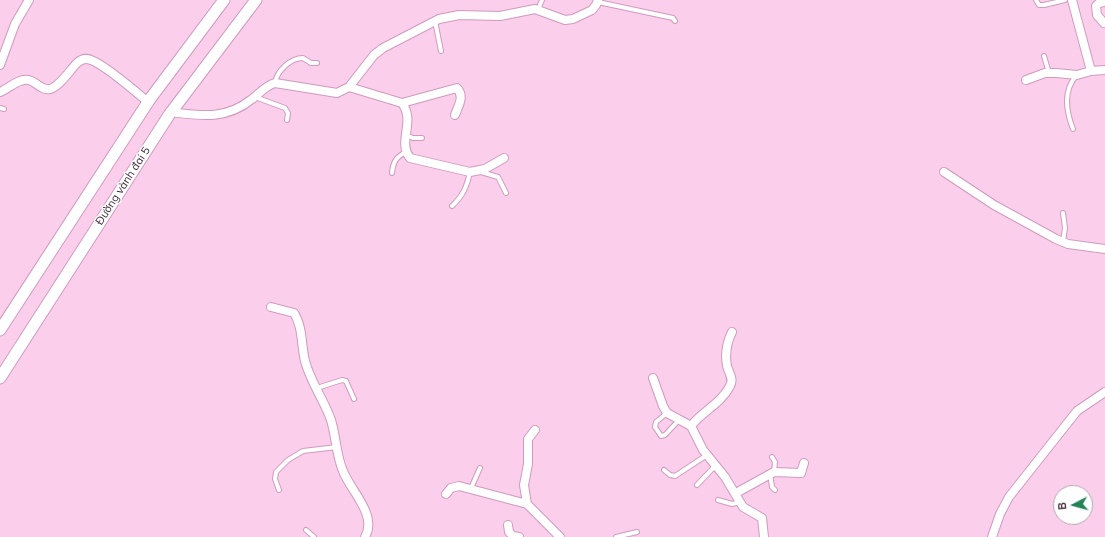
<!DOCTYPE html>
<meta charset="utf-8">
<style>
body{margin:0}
#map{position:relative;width:1105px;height:537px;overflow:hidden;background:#fbceec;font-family:Mulish,sans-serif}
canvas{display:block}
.north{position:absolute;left:1053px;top:485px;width:40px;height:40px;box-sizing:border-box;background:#fefefe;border:1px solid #b3aab0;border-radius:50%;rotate:264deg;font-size:11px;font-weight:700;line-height:16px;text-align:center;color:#432d3c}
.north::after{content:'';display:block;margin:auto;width:14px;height:18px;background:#258157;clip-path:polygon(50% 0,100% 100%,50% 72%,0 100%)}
</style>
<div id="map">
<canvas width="1105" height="537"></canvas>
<div class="north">B</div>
</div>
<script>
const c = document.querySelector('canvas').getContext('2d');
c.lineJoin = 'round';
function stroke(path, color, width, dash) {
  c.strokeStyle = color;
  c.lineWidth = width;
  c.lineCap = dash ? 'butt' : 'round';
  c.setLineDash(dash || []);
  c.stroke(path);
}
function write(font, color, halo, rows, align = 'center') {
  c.font = font + ' Mulish,sans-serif';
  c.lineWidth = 3;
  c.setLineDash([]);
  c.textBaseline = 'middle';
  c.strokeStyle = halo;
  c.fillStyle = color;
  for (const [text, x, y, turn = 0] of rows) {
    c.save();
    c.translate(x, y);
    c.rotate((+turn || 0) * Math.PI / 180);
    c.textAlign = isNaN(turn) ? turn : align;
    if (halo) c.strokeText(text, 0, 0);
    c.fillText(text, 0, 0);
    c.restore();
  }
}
const lane = new Path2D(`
 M 1036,0 L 1039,5 L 1044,5 L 1065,0
 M 598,2 L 673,18 L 675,21
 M 538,10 L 542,0
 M 435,21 L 441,51
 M 1044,56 L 1049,73
 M 275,83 C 277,71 290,58 303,58 L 311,63 L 317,63
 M 255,97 L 285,108 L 288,113 L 287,120
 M 0,108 L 4,109
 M 1073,129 C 1066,111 1063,91 1076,76
 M 406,135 L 413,138 L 422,138
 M 481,172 L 498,177 L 506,193
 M 392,173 C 393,162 396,157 406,152
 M 452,206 C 463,196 467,186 470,172
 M 1063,241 L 1065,228 L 1063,213
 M 317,388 L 342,380 L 346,381 L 354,399
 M 667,413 L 656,422 L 655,427 L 661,436 L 665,435 L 679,420
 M 772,457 L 775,462 L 774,472
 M 664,470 L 670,475 L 675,476 L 707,455
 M 770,473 L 772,487 L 775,490
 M 697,485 L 715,466
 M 471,488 L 480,468
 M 279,490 L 275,479 L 276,472 L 288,460 L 303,451 L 337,447
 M 718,500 L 732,504 L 740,502
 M 306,530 L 314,537
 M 616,537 L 637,532`);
const street = new Path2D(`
 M 1072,0 L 1091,71
 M 1104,23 L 1097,15 L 1096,6 L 1099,3 L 1105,2
 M 0,65 L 15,24 L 29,0
 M 1026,80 L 1045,73 L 1056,73 L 1077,75 L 1091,71 L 1105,70
 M 349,87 L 402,103 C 416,122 397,141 410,158 L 470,172 L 485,169 L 504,158
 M 0,92 C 8,89 19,78 28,80 C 36,81 41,91 50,89 C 60,86 70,70 77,63 C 81,59 86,58 91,60 C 105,65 135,91 148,102
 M 402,103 L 457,88 C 465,97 458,106 455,115
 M 171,112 C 202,116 226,120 252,99 C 260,93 265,86 275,83 L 337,93 L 349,87 L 374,55 L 383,48 L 439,19 L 459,15 L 500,16 L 535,9 L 565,20 L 573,19 L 592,10 L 596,5 L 598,0
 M 944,172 L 994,205 L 1056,239 L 1068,244 L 1105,249
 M 271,307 L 294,313 C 303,327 301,345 305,361 C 310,381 324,400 331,420 C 336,436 336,455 343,471 C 350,490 378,515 365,537
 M 653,378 L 663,406 L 667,413 L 691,426 L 703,450 L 725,477 L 743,507 L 762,518 L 764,537
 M 691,426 C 702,411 721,404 730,386 C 734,379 729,373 727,366 C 725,355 727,342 732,332
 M 535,430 L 528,439 L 528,464 L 524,485 L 527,504 L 560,537
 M 736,493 L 774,472 L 801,473 L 804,463
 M 446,494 L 451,488 L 459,486 L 527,504
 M 508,525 L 509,532 L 513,536 L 519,537
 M 992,537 L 1000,514 L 1009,497 L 1077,411 L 1105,392`);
const secondary = new Path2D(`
 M 0,330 L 150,99 L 224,0
 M 0,378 L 169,115 L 256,0`);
const streetNames = [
 ["Đường vành đai 5",123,186,-57]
];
stroke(lane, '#d09abe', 6);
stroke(street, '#d09abe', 10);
stroke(secondary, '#d09abe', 13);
stroke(lane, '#fff', 4);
stroke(street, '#fff', 8);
stroke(secondary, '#fff', 11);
write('11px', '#432d3c', '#fefefe', streetNames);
</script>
